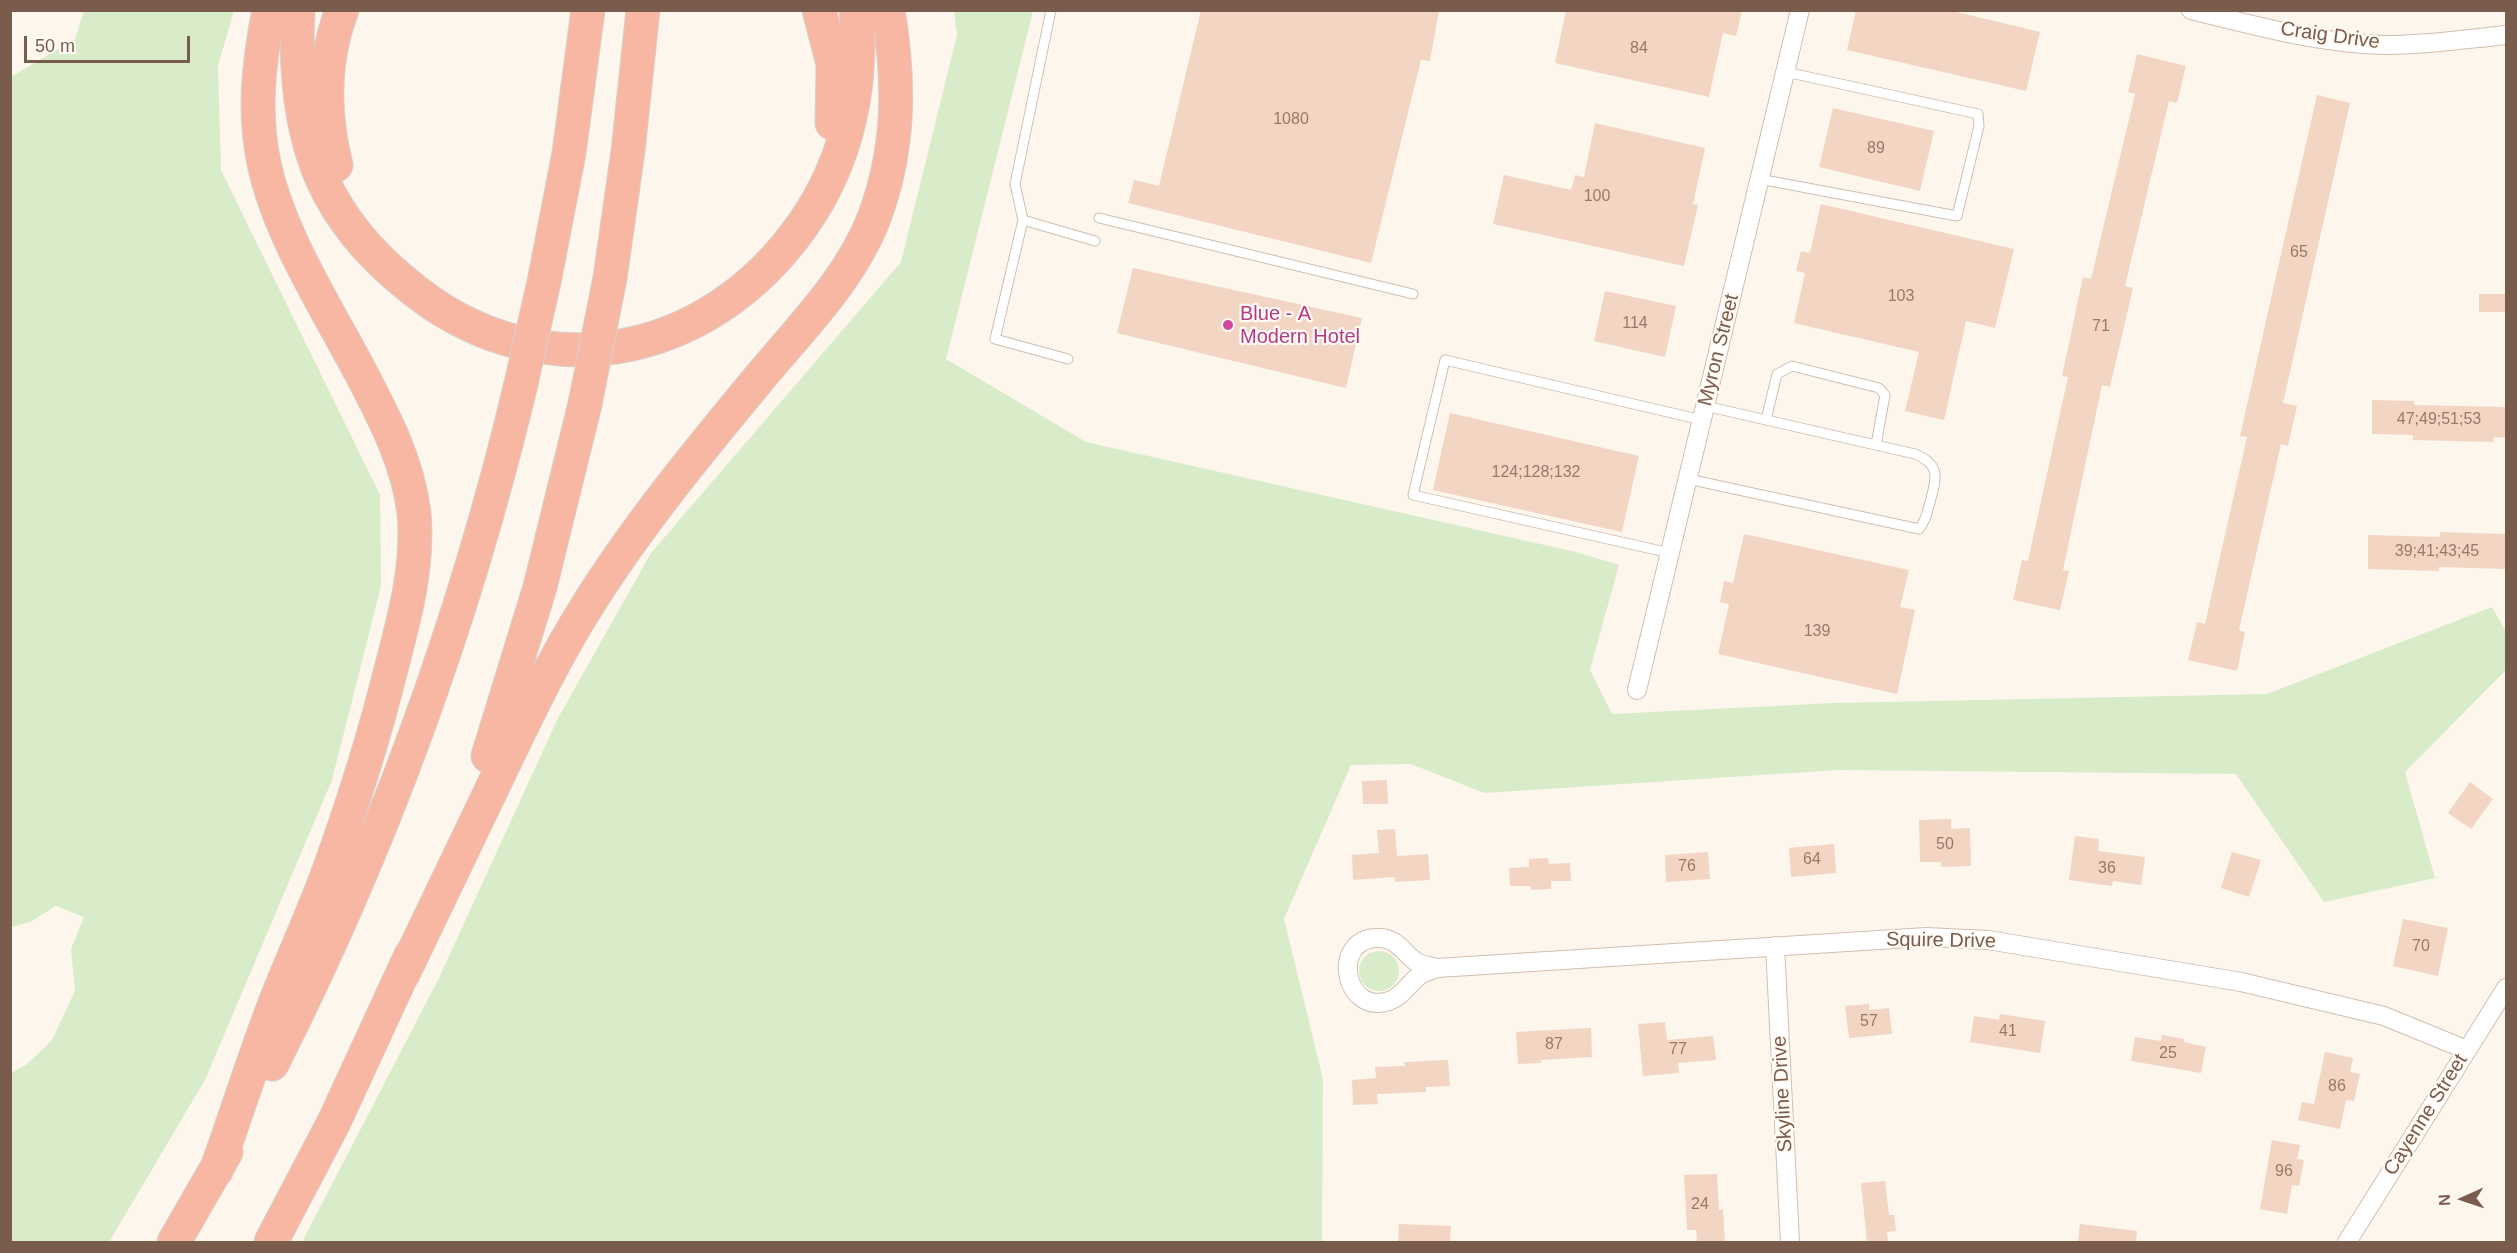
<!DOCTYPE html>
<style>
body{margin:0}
#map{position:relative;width:2517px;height:1253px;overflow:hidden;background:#fdf6ec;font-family:Helvetica,sans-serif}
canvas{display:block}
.frame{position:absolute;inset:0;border:12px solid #7a5c4d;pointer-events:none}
.north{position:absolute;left:2433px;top:1169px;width:60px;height:60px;-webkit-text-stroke:4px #fffaf3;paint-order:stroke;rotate:267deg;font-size:16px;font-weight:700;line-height:24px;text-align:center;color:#7a5c4d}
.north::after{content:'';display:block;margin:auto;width:21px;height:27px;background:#7a5c4d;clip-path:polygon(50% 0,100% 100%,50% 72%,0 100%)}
.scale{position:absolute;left:24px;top:36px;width:166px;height:27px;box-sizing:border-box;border:3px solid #7a5c4d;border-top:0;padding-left:8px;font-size:18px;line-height:21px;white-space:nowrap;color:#7a5c4d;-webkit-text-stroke:4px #fffaf3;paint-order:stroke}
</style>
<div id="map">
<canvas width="2517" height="1253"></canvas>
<div class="frame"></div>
<div class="north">N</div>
<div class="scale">50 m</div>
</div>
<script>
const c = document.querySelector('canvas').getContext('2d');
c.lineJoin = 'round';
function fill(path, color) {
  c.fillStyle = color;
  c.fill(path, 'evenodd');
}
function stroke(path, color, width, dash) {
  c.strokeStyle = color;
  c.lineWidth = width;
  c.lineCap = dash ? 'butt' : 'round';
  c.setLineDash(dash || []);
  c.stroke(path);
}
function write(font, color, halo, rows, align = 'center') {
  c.font = font + ' Helvetica,sans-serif';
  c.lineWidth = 4.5;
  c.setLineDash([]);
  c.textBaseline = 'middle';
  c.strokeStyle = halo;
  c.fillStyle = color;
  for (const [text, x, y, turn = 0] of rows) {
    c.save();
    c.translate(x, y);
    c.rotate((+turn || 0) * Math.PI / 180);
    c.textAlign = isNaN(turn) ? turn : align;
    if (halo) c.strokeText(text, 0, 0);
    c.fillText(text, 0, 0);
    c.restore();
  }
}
const green = new Path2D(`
 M 84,11 L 234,11 L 218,66 L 221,170 L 380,495 L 381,586 L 332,780 L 205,1080 L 109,1242 L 11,1242 L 11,1073 L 26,1065 L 52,1040 L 75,991 L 71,949 L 84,917 L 56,906 L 30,922 L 11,927 L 11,77 L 75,39 Z
 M 954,11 L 1033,11 L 946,359 L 1086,442 L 1576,552 L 1619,565 L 1590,670 L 1612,714 L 1833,703 L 2267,694 L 2492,607 L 2506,632 L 2506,670 L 2405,772 L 2435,878 L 2324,902 L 2236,774 L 1839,770 L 1484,793 L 1411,764 L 1351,765 L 1284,919 L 1323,1079 L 1322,1242 L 302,1242 L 439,978 L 558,718 L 651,553 L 901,262 L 957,35 Z
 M1359 971a20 20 0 1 1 40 0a20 20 0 1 1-40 0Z`);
const building = new Path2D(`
 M 1201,10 L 1439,10 L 1430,61 L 1421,60 L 1371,263 L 1128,203 L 1134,180 L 1159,186 Z
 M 1566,10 L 1742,10 L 1736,36 L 1723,33 L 1709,97 L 1555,63 Z
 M 1856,10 L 1948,10 L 2040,32 L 2026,91 L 1847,50 Z
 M 2137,54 L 2186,66 L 2177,103 L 2169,101 L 2125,286 L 2133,288 L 2110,387 L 2102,385 L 2063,570 L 2069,571 L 2060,610 L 2013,600 L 2022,560 L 2028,561 L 2068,377 L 2062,376 L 2083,277 L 2091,279 L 2135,94 L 2128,92 Z
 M 2317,95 L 2350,103 L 2283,403 L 2297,406 L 2288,446 L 2281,444 L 2239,630 L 2245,632 L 2237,671 L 2188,660 L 2197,622 L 2205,624 L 2247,437 L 2240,436 Z
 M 1833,108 L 1934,131 L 1920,191 L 1819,167 Z
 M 1595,123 L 1705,148 L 1693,204 L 1698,205 L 1684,266 L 1493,224 L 1504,175 L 1571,190 L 1575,175 L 1584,177 Z
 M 1821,204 L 2014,249 L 1995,328 L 1966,321 L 1944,420 L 1905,411 L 1919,352 L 1794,323 L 1805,273 L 1796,271 L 1801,251 L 1810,253 Z
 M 1133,268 L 1362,318 L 1346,388 L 1117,333 Z
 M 1605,291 L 1676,306 L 1665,357 L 1594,341 Z
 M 2479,294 L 2506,294 L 2506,312 L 2479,312 Z
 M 2372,400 L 2414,401 L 2414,405 L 2506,407 L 2506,438 L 2494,437 L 2493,442 L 2413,440 L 2413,435 L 2372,434 Z
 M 1450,413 L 1639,456 L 1622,532 L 1433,490 Z
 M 2440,532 L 2506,534 L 2506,569 L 2439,567 L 2439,571 L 2368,569 L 2368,535 L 2440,537 Z
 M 1744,534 L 1909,570 L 1900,607 L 1915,610 L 1897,694 L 1718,654 L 1729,604 L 1720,602 L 1724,581 L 1733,583 Z
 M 1387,780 L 1388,804 L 1363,804 L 1362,781 Z
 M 2470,782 L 2493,799 L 2471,829 L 2448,813 Z
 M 1951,819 L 1951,829 L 1970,828 L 1971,866 L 1941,867 L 1941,862 L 1920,862 L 1919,820 Z
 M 1395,829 L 1397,856 L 1428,854 L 1430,880 L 1395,882 L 1395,877 L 1353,880 L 1352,855 L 1379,853 L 1377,830 Z
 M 2075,836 L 2099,839 L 2098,851 L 2145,857 L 2141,885 L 2113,881 L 2112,886 L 2069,880 Z
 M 1834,844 L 1836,873 L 1791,877 L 1789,848 Z
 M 1708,852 L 1710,879 L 1666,882 L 1665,855 Z
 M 2232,852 L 2261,860 L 2249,897 L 2221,888 Z
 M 1548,858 L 1549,864 L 1570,863 L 1571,881 L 1551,881 L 1551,889 L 1531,890 L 1531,886 L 1510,886 L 1509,868 L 1529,867 L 1529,859 Z
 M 2403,919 L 2448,928 L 2438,976 L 2393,966 Z
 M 1869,1004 L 1869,1010 L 1889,1008 L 1892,1034 L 1849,1038 L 1845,1006 Z
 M 2000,1014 L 2045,1021 L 2040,1053 L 1970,1042 L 1974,1016 L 1999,1020 Z
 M 1665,1022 L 1667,1040 L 1713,1036 L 1716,1060 L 1678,1063 L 1679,1073 L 1643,1076 L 1638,1024 Z
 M 1591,1028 L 1592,1057 L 1541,1060 L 1541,1063 L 1518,1064 L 1516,1032 Z
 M 2162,1035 L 2184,1039 L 2184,1042 L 2206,1047 L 2201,1073 L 2131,1061 L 2135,1037 L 2161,1041 Z
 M 2325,1052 L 2353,1058 L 2350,1072 L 2360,1074 L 2354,1101 L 2346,1100 L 2340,1129 L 2298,1120 L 2302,1102 L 2314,1104 Z
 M 1448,1060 L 1450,1086 L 1426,1087 L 1426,1092 L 1377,1094 L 1378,1104 L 1353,1105 L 1352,1080 L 1376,1078 L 1375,1067 L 1405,1066 L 1404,1062 Z
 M 2272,1140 L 2300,1145 L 2297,1159 L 2304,1160 L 2299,1186 L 2292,1185 L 2287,1214 L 2260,1209 Z
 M 1717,1174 L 1719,1210 L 1723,1210 L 1725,1242 L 1697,1242 L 1696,1230 L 1687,1230 L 1684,1175 Z
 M 1885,1181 L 1889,1215 L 1894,1215 L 1896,1231 L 1887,1232 L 1888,1242 L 1867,1242 L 1861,1183 Z
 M 1399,1224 L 1451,1226 L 1450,1242 L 1398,1242 Z
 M 2080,1224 L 2137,1231 L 2136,1242 L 2078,1242 Z`);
const service = new Path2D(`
 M 1759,179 L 1957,216 L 1979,126 L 1978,114 L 1786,72
 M 1099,218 L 1413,294
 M 1023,220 L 1015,184 L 1051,10
 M 1068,359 L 995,339 L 1023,220 L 1095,241
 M 1766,420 L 1777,374 L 1792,366 L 1879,388 L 1885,395 L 1876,445
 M 1688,479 L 1919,529 C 1926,521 1927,512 1930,502 C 1936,479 1942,465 1915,454 L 1705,406
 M 1670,553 L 1413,495 L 1445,360 L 1702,420`);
const minor = new Path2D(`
 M 2191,10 C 2252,25 2325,45 2388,45 C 2427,45 2467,39 2506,35
 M 1637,690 L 1800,10
 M 1775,946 L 1790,1242
 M 1437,968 C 1430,966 1421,965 1415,961 C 1402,951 1396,937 1377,938 C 1330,939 1344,1016 1389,1001 C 1402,997 1409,983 1420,975 C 1425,972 1432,970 1437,968 L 1926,937 L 1988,940 L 2241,982 L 2384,1016 L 2467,1050
 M 2347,1242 L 2506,988`);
const motorway = new Path2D(`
 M 298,10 C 295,68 299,128 323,181 C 342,222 369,253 403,281 C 534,394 707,363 804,223 C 847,161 864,85 856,10
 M 819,10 L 833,64 L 832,123
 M 336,165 C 323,113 323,60 342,10
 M 610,278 L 628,151 L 643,10
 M 544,282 L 569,153 L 588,10
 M 488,756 L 540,587 L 585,404
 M 403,974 C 434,909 465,844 497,778 C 524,722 551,664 584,611 C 636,527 698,452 761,376 C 801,328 851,278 874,218 C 900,149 900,82 888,10
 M 272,1064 C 381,849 464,622 520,388
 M 216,1171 C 236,1115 254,1058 275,1003 C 293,957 314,912 331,865 C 353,803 373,741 389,677 C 403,623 419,569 414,513 C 408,463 385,419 362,375 C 329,312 278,233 264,163 C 253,113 259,60 269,10
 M 174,1242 L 226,1152
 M 271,1242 L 334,1122 L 411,955`);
const motorwayBridge = new Path2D(`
 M 520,388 L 544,282
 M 585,404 L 610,278`);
const markers = [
 [1228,325,6,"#d1479c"]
];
const numberNames = [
 ["84",1639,49],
 ["1080",1291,120],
 ["89",1876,149],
 ["100",1597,197],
 ["65",2299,253],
 ["103",1901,297],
 ["114",1635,324],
 ["71",2101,327],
 ["47;49;51;53",2439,420],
 ["124;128;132",1536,473],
 ["39;41;43;45",2437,552],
 ["139",1817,632],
 ["50",1945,845],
 ["64",1812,860],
 ["76",1687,867],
 ["36",2107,869],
 ["70",2421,947],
 ["57",1869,1022],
 ["41",2008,1032],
 ["87",1554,1045],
 ["77",1678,1050],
 ["25",2168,1054],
 ["86",2337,1087],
 ["96",2284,1172],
 ["24",1700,1205]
];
const streetNames = [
 ["Craig Drive",2330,36,8],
 ["Myron Street",1719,350,-76],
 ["Squire Drive",1941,941,1],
 ["Skyline Drive",1783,1094,-93],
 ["Cayenne Street",2426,1115,-58]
];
const hotelNames = [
 ["Blue - A",1240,314],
 ["Modern Hotel",1240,337]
];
fill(green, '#d8ecc9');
fill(building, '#f3d5c3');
stroke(service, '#d1beb0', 11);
stroke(minor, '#d1beb0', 20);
stroke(motorway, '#dad1cd', 35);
stroke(service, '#fff', 9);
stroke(minor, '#fff', 18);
stroke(motorway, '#f7b7a3', 33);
stroke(motorwayBridge, '#dad1cd', 35, []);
stroke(motorwayBridge, '#f7b7a3', 33);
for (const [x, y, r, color] of markers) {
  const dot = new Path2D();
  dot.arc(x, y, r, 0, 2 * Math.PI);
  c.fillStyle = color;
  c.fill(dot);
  stroke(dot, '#fffaf3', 2);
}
write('16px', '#987a6a', null, numberNames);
write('20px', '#7a5c4d', '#fffaf3', streetNames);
write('20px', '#b23c85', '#fffaf3', hotelNames, 'left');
</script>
